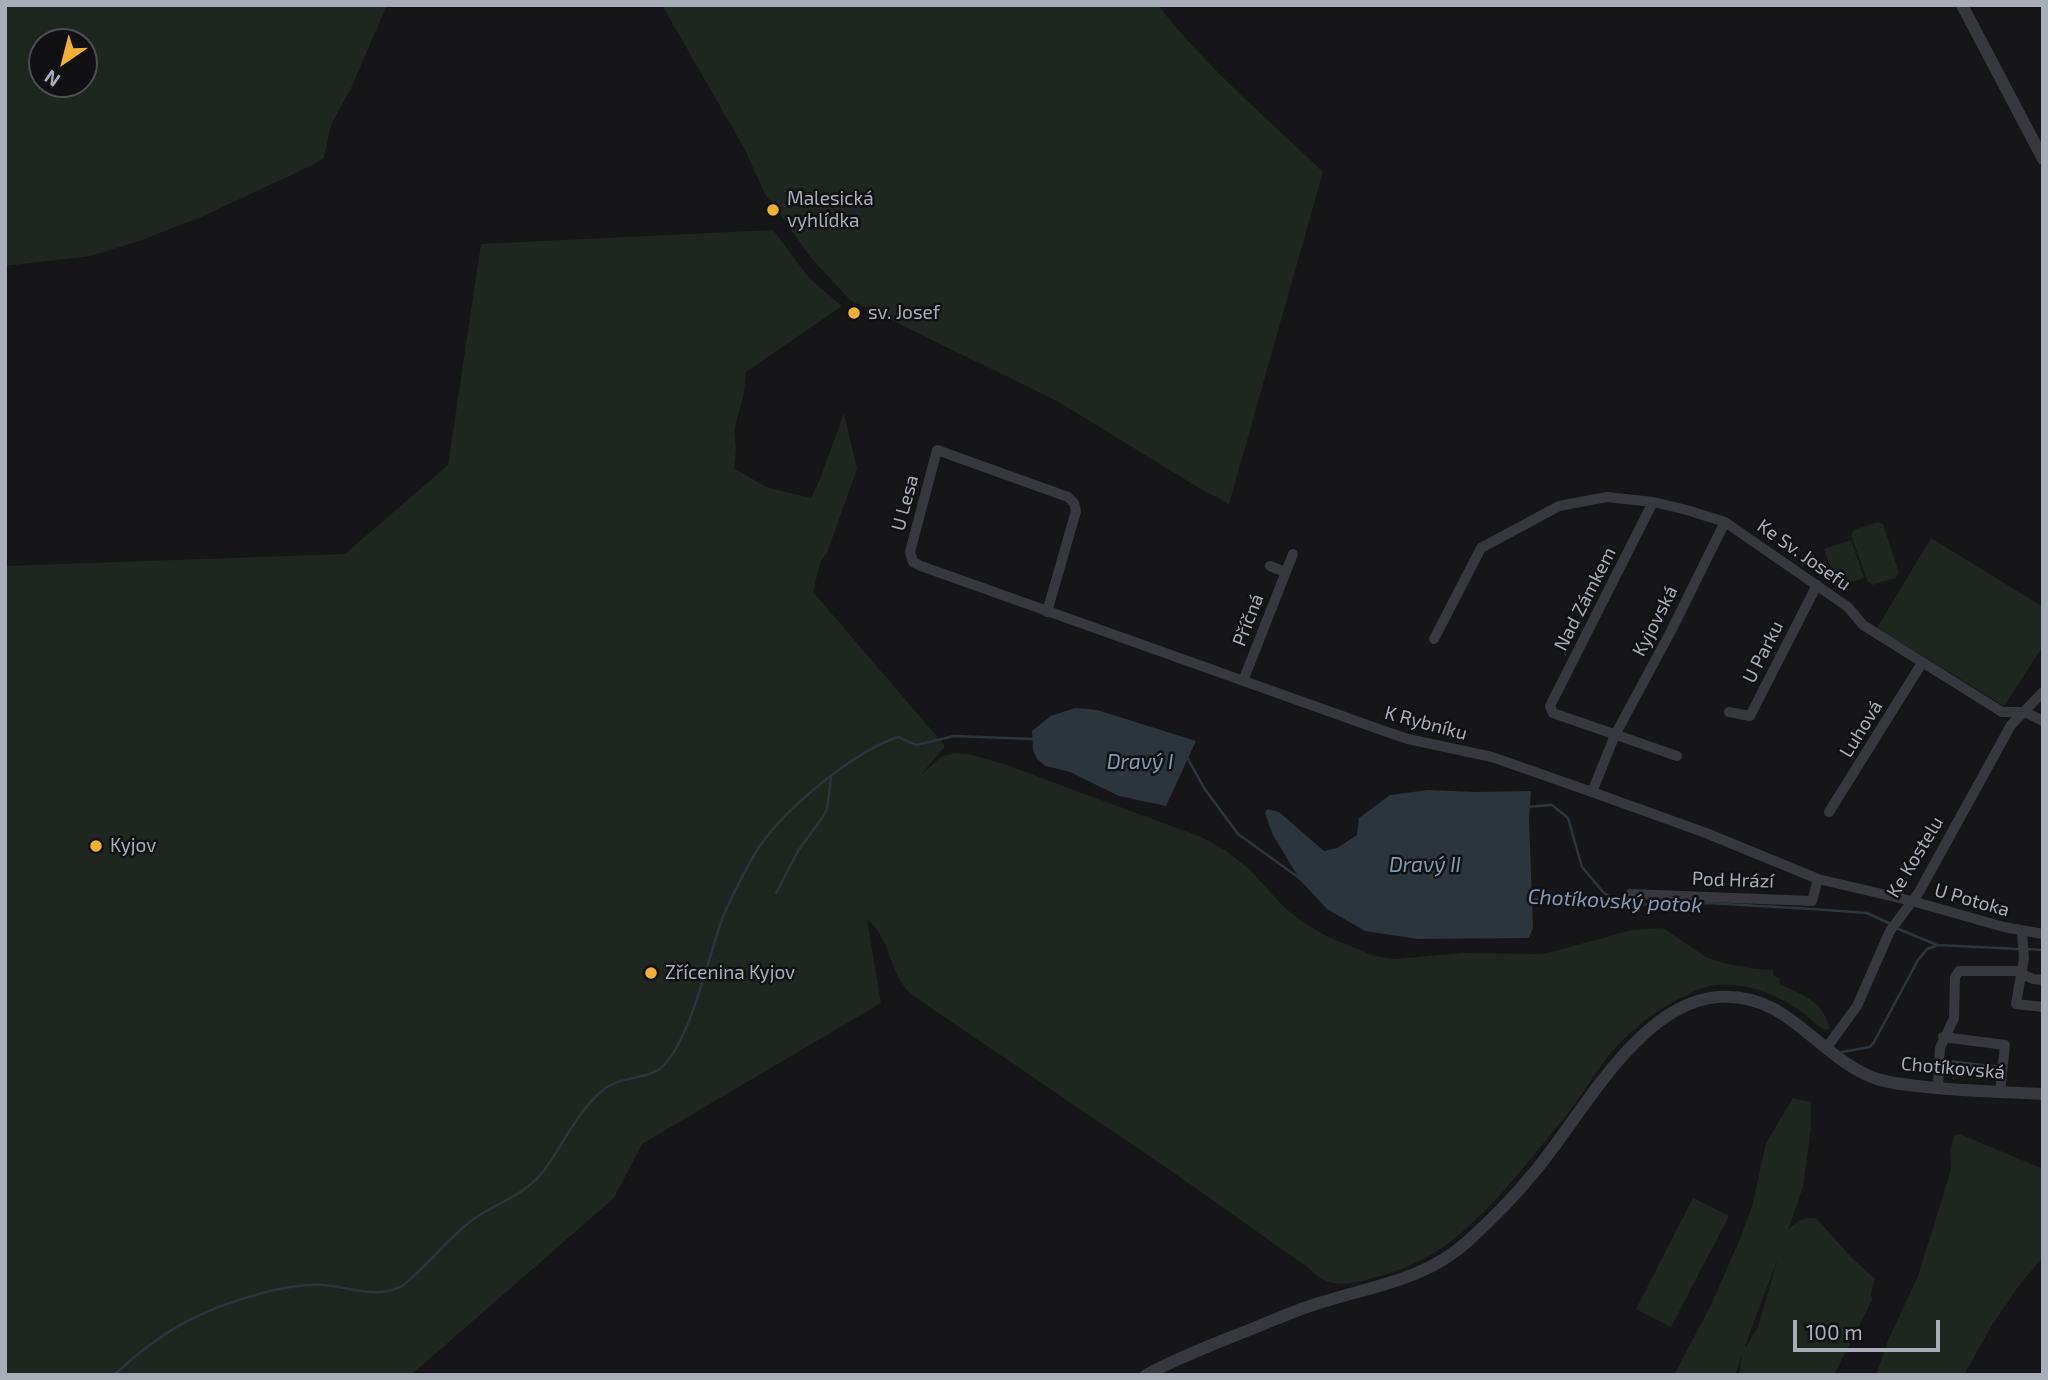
<!DOCTYPE html>
<meta charset="utf-8">
<style>
body{margin:0}
#map{position:relative;width:2048px;height:1380px;overflow:hidden;background:#161618;font-family:"Exo 2",sans-serif}
canvas{display:block}
.frame{position:absolute;inset:0;border:7px solid #a8adb8;pointer-events:none}
.north{position:absolute;left:28px;top:28px;width:70px;height:70px;box-sizing:border-box;background:#111113;border:2px solid #4d4f55;border-radius:50%;rotate:215deg;font-size:19px;font-weight:700;line-height:28px;text-align:center;color:#a8adb8}
.north::after{content:'';display:block;margin:auto;width:24px;height:32px;background:#f2b134;clip-path:polygon(50% 0,100% 100%,50% 72%,0 100%)}
.scale{position:absolute;left:1793px;top:1320px;width:147px;height:32px;box-sizing:border-box;border:4px solid #a8adb8;border-top:0;padding-left:9px;font-size:21px;line-height:24px;white-space:nowrap;color:#a8adb8;-webkit-text-stroke:5px #111113;paint-order:stroke}
</style>
<div id="map">
<canvas width="2048" height="1380"></canvas>
<div class="frame"></div>
<div class="north">N</div>
<div class="scale">100 m</div>
</div>
<script>
const c = document.querySelector('canvas').getContext('2d');
c.lineJoin = 'round';
function fill(path, color) {
  c.fillStyle = color;
  c.fill(path, 'evenodd');
}
function stroke(path, color, width, dash) {
  c.strokeStyle = color;
  c.lineWidth = width;
  c.lineCap = dash ? 'butt' : 'round';
  c.setLineDash(dash || []);
  c.stroke(path);
}
function write(font, color, halo, rows, align = 'center') {
  c.font = font + ' "Exo 2",sans-serif';
  c.lineWidth = 5;
  c.setLineDash([]);
  c.textBaseline = 'middle';
  c.strokeStyle = halo;
  c.fillStyle = color;
  for (const [text, x, y, turn = 0] of rows) {
    c.save();
    c.translate(x, y);
    c.rotate((+turn || 0) * Math.PI / 180);
    c.textAlign = isNaN(turn) ? turn : align;
    if (halo) c.strokeText(text, 0, 0);
    c.fillText(text, 0, 0);
    c.restore();
  }
}
const green = new Path2D(`
 M 5,5 L 387,5 L 352,86 L 331,125 L 324,158 L 315,164 L 201,217 L 142,240 L 91,256 L 5,266 ZM 84,42 L 84,84 L 42,84 L 42,42 Z
 M 662,5 L 1158,5 C 1206,67 1267,118 1323,172 L 1229,504 L 1199,488 L 1057,401 L 850,300 L 812,259 L 765,194 L 744,148 Z
 M 773,230 L 810,279 L 842,306 L 746,372 L 744,393 L 734,431 L 736,450 L 734,468 L 766,487 L 811,498 L 820,479 L 844,413 L 857,469 L 827,553 L 820,563 L 813,592 L 945,746 L 920,776 L 941,757 L 954,753 L 968,754 L 1004,764 L 1201,837 L 1225,850 L 1249,869 L 1286,909 L 1304,923 L 1328,937 L 1375,956 L 1395,959 L 1462,953 L 1544,954 L 1632,930 L 1663,928 L 1706,957 L 1723,963 L 1755,969 L 1773,970 L 1773,975 L 1780,979 L 1779,984 C 1803,994 1824,1002 1830,1029 L 1826,1030 C 1815,1025 1807,1015 1796,1008 C 1773,993 1744,982 1716,985 C 1702,986 1689,994 1677,1000 C 1646,1016 1618,1041 1598,1070 C 1588,1084 1579,1100 1568,1113 C 1531,1158 1495,1207 1449,1243 C 1426,1260 1401,1270 1373,1278 C 1350,1285 1327,1289 1310,1269 L 1177,1175 L 912,995 C 888,974 892,939 867,919 L 881,1003 L 642,1144 L 614,1198 L 411,1375 L 5,1375 L 5,566 L 345,554 L 448,465 L 481,244 Z
 M 1878,522 L 1883,524 L 1899,573 L 1895,578 L 1872,585 L 1868,582 L 1851,535 L 1854,530 Z
 M 1931,538 L 2043,607 L 2043,646 L 2004,706 L 1877,628 Z
 M 1851,540 L 1864,578 L 1837,587 L 1824,549 Z
 M 1793,1098 L 1811,1102 L 1811,1128 L 1803,1187 L 1788,1230 C 1795,1223 1805,1215 1817,1219 L 1850,1256 L 1875,1279 L 1871,1294 L 1872,1300 L 1834,1375 L 1739,1375 L 1742,1355 L 1735,1375 L 1674,1375 L 1711,1305 L 1739,1241 L 1752,1207 L 1766,1143 ZM 1778,1258 L 1758,1327 L 1746,1347 L 1745,1346 Z
 M 1960,1134 L 2043,1169 L 2043,1257 L 2018,1287 L 1992,1325 L 1964,1375 L 1876,1375 L 1887,1343 L 1918,1276 L 1951,1170 L 1950,1150 L 1955,1135 Z
 M 1693,1198 L 1729,1216 L 1671,1327 L 1636,1309 Z`);
const water = new Path2D(`
 M 1075,708 L 1097,710 L 1196,741 L 1166,806 L 1119,796 L 1070,772 L 1046,766 L 1037,759 L 1033,750 L 1032,731 L 1051,716 Z
 M 1428,790 L 1477,792 L 1531,791 L 1529,819 L 1533,928 L 1529,938 L 1418,939 L 1365,931 L 1327,909 L 1300,880 L 1273,835 L 1265,813 L 1267,809 L 1279,812 L 1324,851 L 1337,848 L 1357,835 L 1359,818 L 1390,795 Z`);
const stream = new Path2D(`
 M 1187,757 L 1204,788 L 1238,834 L 1302,880
 M 1526,807 L 1552,805 L 1568,818 L 1582,867 L 1604,893 L 1624,904
 M 776,893 L 798,851 L 822,818 L 827,809 L 831,778
 M 1530,899 L 1625,905 L 1708,903 L 1812,909 L 1867,913 L 1891,924
 M 1896,928 L 1937,945 L 2019,949
 M 2026,949 L 2043,950
 M 1842,1052 L 1870,1047 L 1874,1042 L 1918,960 L 1927,949 L 1936,946
 M 114,1375 C 160,1332 199,1310 259,1294 C 281,1288 301,1284 324,1285 C 349,1287 374,1298 398,1288 C 406,1285 413,1276 419,1271 C 437,1254 455,1232 475,1218 C 497,1203 524,1195 542,1173 C 563,1146 576,1112 603,1090 C 621,1075 649,1080 663,1066 C 690,1039 707,963 720,925 C 726,907 748,864 759,847 C 786,808 853,752 898,737 L 916,745 L 954,736 L 1033,739`);
const minor = new Path2D(`
 M 1653,502 L 1550,706 L 1553,713 L 1677,756
 M 1270,566 L 1285,572
 M 1047,612 L 1076,511 L 1074,503 L 1068,497 L 937,450 L 910,552 L 913,562 L 921,566 L 1387,732 L 1408,739 L 1492,757 L 1592,792 L 1706,833 L 1818,879 L 1912,901 L 2004,927 L 2043,934
 M 1434,639 L 1481,548 L 1559,506 L 1607,497 L 1653,502 L 1687,510 L 1725,522 L 1848,607 L 1863,625 L 2002,712 L 2025,712 L 2043,721
 M 1243,681 L 1293,554
 M 1729,712 L 1750,716 L 1817,585
 M 1592,792 L 1615,735 L 1671,631 L 1725,522
 M 1829,812 L 1922,663
 M 1630,894 L 1812,901 L 1818,879
 M 2022,932 L 2024,958 L 2016,1004 L 2043,1007
 M 1943,1037 L 2005,1045 L 2000,1092
 M 1827,1047 L 1857,1006 L 1890,931 L 1919,892 L 2011,725 L 2043,692
 M 1939,1064 L 2002,1071
 M 1938,1088 L 1940,1048 L 1954,1018 L 1955,977 L 1959,971 L 2016,971 L 2033,979 L 2043,980`);
const tertiary = new Path2D(`
 M 1962,5 L 2043,159
 M 1146,1375 C 1179,1357 1214,1344 1249,1330 C 1270,1322 1291,1312 1313,1305 C 1367,1287 1425,1281 1468,1241 C 1490,1221 1512,1199 1531,1176 C 1579,1121 1637,1003 1718,997 C 1789,992 1815,1055 1874,1078 C 1891,1084 1909,1085 1926,1087 C 1965,1091 2004,1092 2043,1094`);
const markers = [
 [773,210,7,"#f2b134"],
 [854,313,7,"#f2b134"],
 [96,846,7,"#f2b134"],
 [651,973,7,"#f2b134"]
];
const poiNames = [
 ["Malesická",787,199],
 ["vyhlídka",787,221],
 ["sv. Josef",868,313],
 ["Kyjov",110,846],
 ["Zřícenina Kyjov",665,973]
];
const streetNames = [
 ["U Lesa",905,503,-75],
 ["Ke Sv. Josefu",1804,555,35],
 ["Nad Zámkem",1585,599,-63],
 ["Příčná",1248,620,-69],
 ["Kyjovská",1655,621,-63],
 ["U Parku",1763,652,-63],
 ["K Rybníku",1426,723,15],
 ["Luhová",1861,729,-58],
 ["Ke Kostelu",1915,857,-59],
 ["Pod Hrází",1733,880,2],
 ["U Potoka",1972,900,16],
 ["Chotíkovská",1953,1068,5]
];
const waterNames = [
 ["Dravý I",1140,762],
 ["Dravý II",1425,865],
 ["Chotíkovský potok",1615,901,3]
];
fill(green, '#1e261f');
fill(water, '#2c353c');
stroke(stream, '#2c353c', 2.5);
stroke(minor, '#37383d', 10);
stroke(tertiary, '#37383d', 12);
for (const [x, y, r, color] of markers) {
  const dot = new Path2D();
  dot.arc(x, y, r, 0, 2 * Math.PI);
  c.fillStyle = color;
  c.fill(dot);
  stroke(dot, '#111113', 2.5);
}
write('19px', '#a8adb8', '#111113', poiNames, 'left');
write('19px', '#a8adb8', '#111113', streetNames);
write('italic 21px', '#7f9bb3', '#111113', waterNames);
</script>
